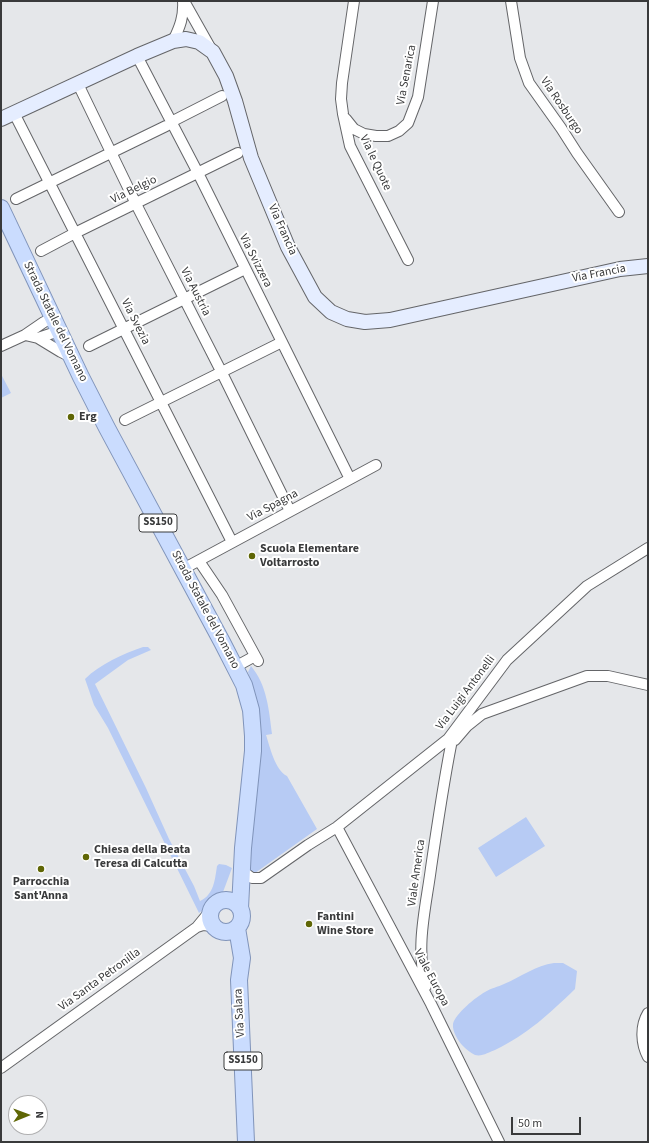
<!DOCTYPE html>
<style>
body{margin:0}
#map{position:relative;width:649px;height:1143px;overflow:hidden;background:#e5e7ea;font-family:"Source Sans 3",sans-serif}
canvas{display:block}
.frame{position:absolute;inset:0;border:2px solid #393a3b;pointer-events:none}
.north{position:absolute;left:8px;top:1095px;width:40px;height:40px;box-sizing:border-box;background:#fff;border:1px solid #b0b0b1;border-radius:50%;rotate:89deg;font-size:11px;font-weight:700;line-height:16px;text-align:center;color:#393a3b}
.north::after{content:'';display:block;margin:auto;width:14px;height:18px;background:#5f6605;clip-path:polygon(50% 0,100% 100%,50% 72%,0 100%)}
.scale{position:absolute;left:511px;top:1117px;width:70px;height:18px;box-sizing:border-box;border:2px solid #393a3b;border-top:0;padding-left:5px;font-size:12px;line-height:14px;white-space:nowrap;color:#393a3b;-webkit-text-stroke:3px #fff;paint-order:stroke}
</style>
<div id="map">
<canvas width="649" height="1143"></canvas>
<div class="frame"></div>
<div class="north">N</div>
<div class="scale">50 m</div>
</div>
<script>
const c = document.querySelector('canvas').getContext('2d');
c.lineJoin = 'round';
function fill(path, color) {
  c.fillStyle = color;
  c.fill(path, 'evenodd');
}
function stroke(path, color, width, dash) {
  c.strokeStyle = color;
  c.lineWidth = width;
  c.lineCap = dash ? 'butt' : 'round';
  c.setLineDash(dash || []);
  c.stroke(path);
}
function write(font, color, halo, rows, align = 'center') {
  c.font = font + ' "Source Sans 3",sans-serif';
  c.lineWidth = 4;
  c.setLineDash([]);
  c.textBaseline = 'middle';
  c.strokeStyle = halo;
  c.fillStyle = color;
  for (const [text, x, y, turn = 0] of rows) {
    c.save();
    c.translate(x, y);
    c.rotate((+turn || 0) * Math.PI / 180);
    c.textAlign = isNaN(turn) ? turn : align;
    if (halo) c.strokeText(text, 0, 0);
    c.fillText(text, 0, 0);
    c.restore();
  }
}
const green = new Path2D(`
 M 1,374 L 11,393 L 1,398 Z
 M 143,647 L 148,647 L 151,650 L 128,660 L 95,684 L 146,788 L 169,839 L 194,886 L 200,901 C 214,895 215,879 217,866 L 219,864 L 226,865 L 232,868 L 223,892 L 199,913 L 108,728 L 94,705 L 85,679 C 100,664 123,654 143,647 Z
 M 251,666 C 267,685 269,710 272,734 L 266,735 C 270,747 275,770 287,776 L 317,829 L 255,873 L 250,873 L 252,820 L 260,722 L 255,696 L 248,672 Z
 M 526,817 L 545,846 L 496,877 L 478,848 Z
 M 554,963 L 563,963 L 577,971 L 575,989 C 549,1014 528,1034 495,1050 C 489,1052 482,1057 475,1055 C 471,1053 466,1049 463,1046 C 458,1041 452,1031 453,1024 C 455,1014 476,997 485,992 C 491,988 498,987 504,984 C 521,977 536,965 554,963 Z`);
const street = new Path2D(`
 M 184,1 L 211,49
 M 354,1 L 342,83 L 341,99 L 343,114 L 350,146 L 408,260
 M 511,1 L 520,58 L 529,83 L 561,128 L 577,153 L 619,212
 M 173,41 C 180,27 184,16 183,1
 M 137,56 L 198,173 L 350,479
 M 78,84 L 136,204 L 222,373 L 290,511
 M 14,113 L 232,542
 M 346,119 L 354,129 L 364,134 L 376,136 L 388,136 L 399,131 L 408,123 L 418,97 L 433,1
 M 171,122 L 222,96
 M 16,199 L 166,126
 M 41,251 L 75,233 L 238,153
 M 25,335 L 38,338 L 61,352 L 71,357
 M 38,338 L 59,331
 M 1,346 L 25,335 L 44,322 L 52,318
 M 89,346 L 245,269
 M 125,420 L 282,342
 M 199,561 L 222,595 L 258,661
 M 183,569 L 376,465
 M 235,667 L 255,656
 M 455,740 L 467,726 L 482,714 L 587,676 L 608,676 L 648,685
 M 337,827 L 431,1004 L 499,1142
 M 241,870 L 252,878 L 261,878 L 308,845 L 337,827 L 448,739 L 507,660 L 587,586 L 648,548
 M 197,927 L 203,925 L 213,926
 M 426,986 C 415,947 426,907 431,868 C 437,827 443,786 451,745 L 448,739
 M 648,1013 C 640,1026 641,1044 648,1057
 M 1,1068 L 197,927 L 211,910`);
const secondary = new Path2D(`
 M 1,119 L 137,56 L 173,41 L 186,39 L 199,42 L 213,52 L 226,76 L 235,101 L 251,158 L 288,247 L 315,297 L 331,312 L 347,319 L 365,322 L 390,320 L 620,269 L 648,266`);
const primary = new Path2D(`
 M 1,208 L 81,377 L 107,428 L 222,642 L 244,685 L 251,710 L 253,736 L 253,751 L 243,848 L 240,908
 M210 916a16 16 0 1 1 32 0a16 16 0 1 1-32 0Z
 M 237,928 L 242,958 L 239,980 L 246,1142`);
const markers = [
 [71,417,4,"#5f6605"],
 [252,556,4,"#5f6605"],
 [86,857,4,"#5f6605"],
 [41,869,4,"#5f6605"],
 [309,924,4,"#5f6605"]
];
const shields = [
 [158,523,38],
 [243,1061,38]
];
const shieldNames = [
 ["SS150",158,523],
 ["SS150",243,1061]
];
const streetNames = [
 ["Via Senarica",407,75,-79],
 ["Via Rosburgo",561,106,56],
 ["Via le Quote",375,163,65],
 ["Via Belgio",134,190,-26],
 ["Via Francia",282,230,66],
 ["Via Svizzera",255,261,63],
 ["Via Francia",599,274,-11],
 ["Via Austria",195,292,63],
 ["Strada Statale del Vomano",55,322,64],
 ["Via Svezia",135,322,63],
 ["Via Spagna",273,506,-28],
 ["Strada Statale del Vomano",205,610,62],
 ["Via Luigi Antonelli",466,693,-53],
 ["Viale America",417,873,-82],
 ["Viale Europa",431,978,62],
 ["Via Santa Petronilla",100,980,-36],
 ["Via Salara",240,1013,-93]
];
const poiNames = [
 ["Erg",79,417],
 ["Scuola Elementare",260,549],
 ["Voltarrosto",260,563],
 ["Chiesa della Beata",94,850],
 ["Teresa di Calcutta",94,864],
 ["Parrocchia",41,882,"center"],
 ["Sant'Anna",41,896,"center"],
 ["Fantini",317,917],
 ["Wine Store",317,931]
];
fill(green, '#b7cbf4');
stroke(street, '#646568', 12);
stroke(secondary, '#646568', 16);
stroke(primary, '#8094ba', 18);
stroke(street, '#fff', 10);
stroke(secondary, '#e5edff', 14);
stroke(primary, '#cadcfe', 16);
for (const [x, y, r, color] of markers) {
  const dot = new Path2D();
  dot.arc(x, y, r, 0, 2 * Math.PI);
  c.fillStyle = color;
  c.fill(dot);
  stroke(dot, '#fff', 1.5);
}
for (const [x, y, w] of shields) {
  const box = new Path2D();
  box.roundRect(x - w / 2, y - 9, w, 18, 3);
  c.fillStyle = '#fff';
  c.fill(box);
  stroke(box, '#393a3b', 1);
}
write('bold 11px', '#393a3b', null, shieldNames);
write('12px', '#393a3b', '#fff', streetNames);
write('bold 12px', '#393a3b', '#fff', poiNames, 'left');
</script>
